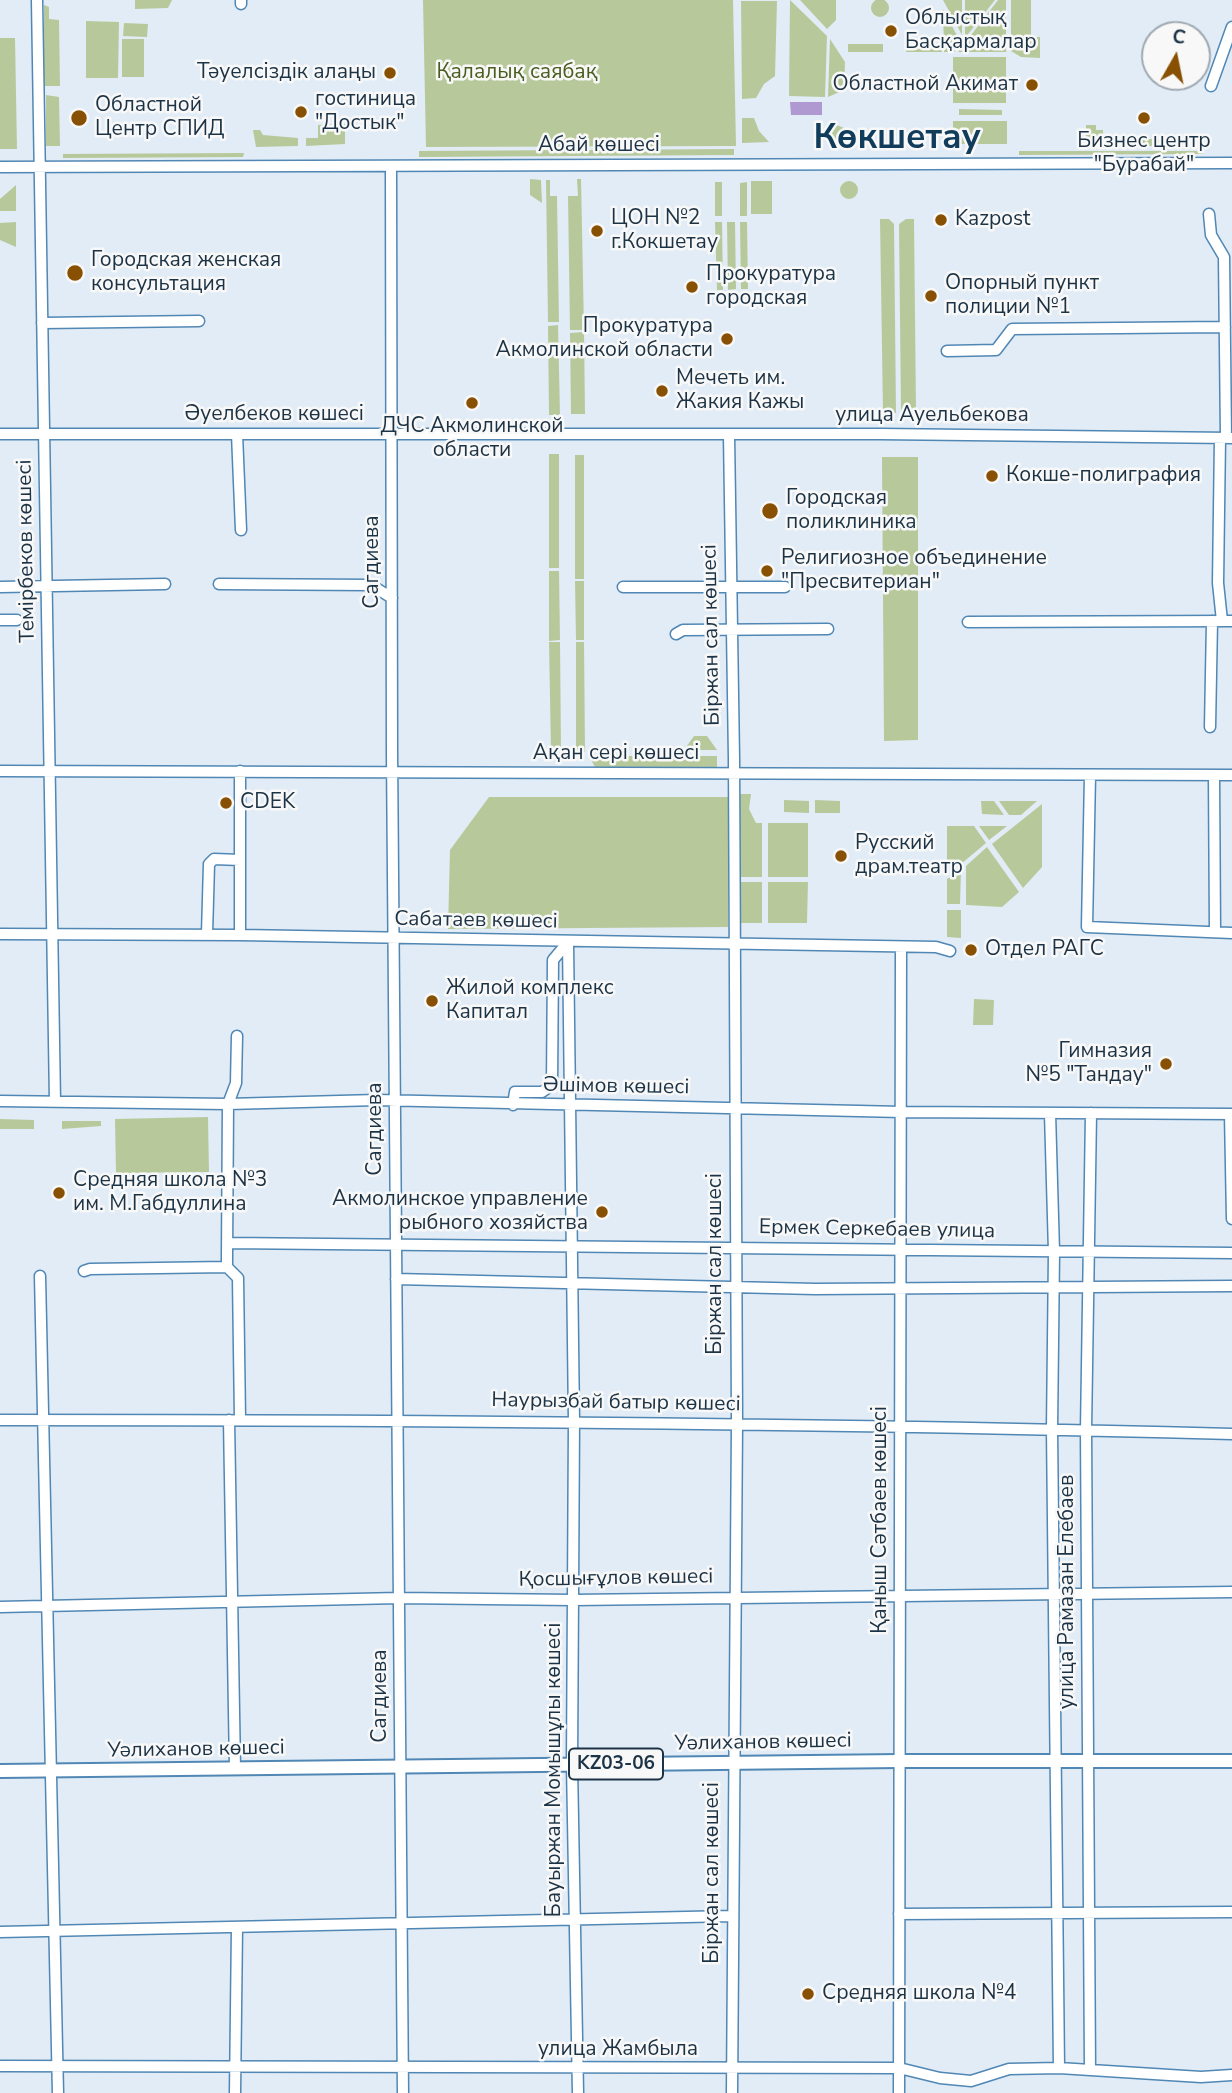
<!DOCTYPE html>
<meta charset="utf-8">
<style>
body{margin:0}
#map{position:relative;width:1232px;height:2093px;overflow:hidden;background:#e1ecf6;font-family:"Nunito Sans",sans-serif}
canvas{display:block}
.north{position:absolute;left:1141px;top:21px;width:70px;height:70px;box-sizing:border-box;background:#f8f8f8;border:2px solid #a0a9b1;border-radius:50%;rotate:9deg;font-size:19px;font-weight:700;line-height:28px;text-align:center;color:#1c3346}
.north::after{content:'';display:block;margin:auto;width:24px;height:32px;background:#885003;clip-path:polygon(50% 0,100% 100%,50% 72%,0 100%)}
</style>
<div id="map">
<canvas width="1232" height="2093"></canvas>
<div class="north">С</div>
</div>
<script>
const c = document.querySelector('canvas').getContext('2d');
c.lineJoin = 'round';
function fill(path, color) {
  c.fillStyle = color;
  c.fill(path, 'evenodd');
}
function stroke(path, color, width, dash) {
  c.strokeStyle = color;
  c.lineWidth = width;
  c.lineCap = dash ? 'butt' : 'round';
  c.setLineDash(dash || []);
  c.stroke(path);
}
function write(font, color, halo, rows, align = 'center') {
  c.font = font + ' "Nunito Sans",sans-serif';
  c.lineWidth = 5;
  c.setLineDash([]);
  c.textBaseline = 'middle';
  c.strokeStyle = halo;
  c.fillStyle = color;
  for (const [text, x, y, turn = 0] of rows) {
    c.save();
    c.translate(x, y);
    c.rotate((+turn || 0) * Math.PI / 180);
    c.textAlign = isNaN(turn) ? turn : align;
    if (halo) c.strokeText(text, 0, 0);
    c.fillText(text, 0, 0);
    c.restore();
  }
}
const green = new Path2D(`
 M871 8a9 9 0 1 1 18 0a9 9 0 1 1-18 0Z
 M 135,0 L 172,0 L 168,8 L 135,9 Z
 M 423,0 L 733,0 L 736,146 L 426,147 Z
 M 790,0 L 827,36 L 825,97 L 789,96 Z
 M 800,0 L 836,0 L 836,20 L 827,29 Z
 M 943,0 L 962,0 L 962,35 Z
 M 965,0 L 995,0 L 965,38 Z
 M 998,0 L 1006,0 L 1006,52 L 958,52 Z
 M 1011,0 L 1031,0 L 1031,37 L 1040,37 L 1040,58 L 1021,57 L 1011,51 Z
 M 741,1 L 777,1 L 775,76 L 764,84 L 756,98 L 742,99 Z
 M 44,5 L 49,7 L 49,19 L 59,20 L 60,86 L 44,86 Z
 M 943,9 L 961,43 L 954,52 L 944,52 Z
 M 86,21 L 119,22 L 118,78 L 86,78 Z
 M 124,23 L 148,24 L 147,37 L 123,36 Z
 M 0,38 L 15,38 L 17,149 L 0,149 Z
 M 122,39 L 144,39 L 144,77 L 122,77 Z
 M 830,39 L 845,62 L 844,90 L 828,97 Z
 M 848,44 L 883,44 L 883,52 L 848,52 Z
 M 906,45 L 942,45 L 942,52 L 906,52 Z
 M 953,57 L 1006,57 L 1006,103 L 953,103 Z
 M 46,95 L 59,97 L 60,146 L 46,146 Z
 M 959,109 L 1002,110 L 1002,115 L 959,115 Z
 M 742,118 L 754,118 L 759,131 L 769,142 L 742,143 Z
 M 953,121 L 1007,121 L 1007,144 L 953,144 Z
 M 829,122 L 844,128 L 843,142 L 829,142 Z
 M 345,124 L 345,144 L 306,146 L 306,138 L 318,138 L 318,125 Z
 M 1086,125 L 1096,125 L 1096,130 L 1103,130 L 1103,145 L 1086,145 Z
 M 253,130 L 260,130 L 263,135 L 298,138 L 298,146 L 256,147 Z
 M 1128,139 L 1166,139 L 1166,146 L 1120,146 Z
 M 734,149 L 734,155 L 419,157 L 419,151 Z
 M 1019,151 L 1203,151 L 1203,154 L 1019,155 Z
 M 244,153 L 243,157 L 63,158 L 63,154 Z
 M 530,179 L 541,180 L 542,203 L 530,195 Z
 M 577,179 L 581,179 L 584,330 L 570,330 L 568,196 L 578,196 Z
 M 546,180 L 550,180 L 550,196 L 557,196 L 559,322 L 548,322 Z
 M 751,181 L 772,181 L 772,214 L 751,214 Z
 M840 190a9 9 0 1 1 18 0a9 9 0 1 1-18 0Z
 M 715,182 L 722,182 L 722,216 L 715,216 Z
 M 747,182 L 747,216 L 740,216 L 740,183 Z
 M 16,185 L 16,211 L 0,211 L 0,199 Z
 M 880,219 L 889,219 L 894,224 L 896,413 L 883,413 Z
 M 906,219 L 914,219 L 916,412 L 901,412 L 899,224 Z
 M 16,222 L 16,247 L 0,240 L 0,223 Z
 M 715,222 L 722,222 L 723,290 L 717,290 Z
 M 727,222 L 735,222 L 736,289 L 728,290 Z
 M 740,222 L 747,222 L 748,289 L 741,289 Z
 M 558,325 L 560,415 L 549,415 L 548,326 Z
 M 584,332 L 585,414 L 571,414 L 570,333 Z
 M 549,454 L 559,454 L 559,568 L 549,568 Z
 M 575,455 L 584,455 L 584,579 L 575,579 Z
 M 882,457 L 918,457 L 918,740 L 884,741 Z
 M 549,571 L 559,571 L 560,640 L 549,641 Z
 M 575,581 L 584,581 L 584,640 L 576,640 Z
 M 549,642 L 560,642 L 561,751 L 551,751 Z
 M 576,642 L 584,642 L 585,752 L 576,752 Z
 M 694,736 L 707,736 L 717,750 L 684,750 Z
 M 589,756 L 717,756 L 717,767 L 595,767 Z
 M 737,794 L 751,794 L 749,809 L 756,823 L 762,823 L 762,877 L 738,877 Z
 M 489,797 L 728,797 L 728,927 L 448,929 L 450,850 Z
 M 784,800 L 809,801 L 809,813 L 784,812 Z
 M 815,800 L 840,801 L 840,813 L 815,813 Z
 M 981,801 L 994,801 L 1004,815 L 982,814 Z
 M 999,801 L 1037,801 L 1021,815 L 1009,815 Z
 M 1042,804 L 1042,867 L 1023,888 L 992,844 Z
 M 768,823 L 808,823 L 808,877 L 768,877 Z
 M 947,826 L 974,826 L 986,843 L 961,864 L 947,867 Z
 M 979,826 L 1007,826 L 989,840 Z
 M 987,847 L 1019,892 L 1002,907 L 966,905 L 966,866 Z
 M 961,870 L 960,904 L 947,904 L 947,879 Z
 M 738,882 L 762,882 L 762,923 L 738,923 Z
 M 768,882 L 808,882 L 807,923 L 768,923 Z
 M 947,910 L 961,910 L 961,938 L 947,937 Z
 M 974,999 L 994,1000 L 993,1025 L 973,1025 Z
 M 208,1117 L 209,1172 L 116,1173 L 115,1119 Z
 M 0,1119 L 34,1120 L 34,1129 L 0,1129 Z
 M 62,1121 L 101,1121 L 101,1126 L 62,1129 Z`);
const water = new Path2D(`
 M 790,102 L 822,102 L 822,115 L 791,115 Z`);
const minor = new Path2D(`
 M 37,0 L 55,1101
 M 241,0 L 241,4
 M 1211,86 L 1232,27
 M 391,166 L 392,753 L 403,2093
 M 0,167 L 1232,163
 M 1209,214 L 1211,235 L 1224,257 L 1226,438
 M 42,323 L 199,321
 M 947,351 L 996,350 L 1012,329 L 1225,327
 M 0,434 L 880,434 L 1232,438
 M 237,434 L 241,530
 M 729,435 L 734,759 L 737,1423 L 732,2093
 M 1220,438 L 1218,583 L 1222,621
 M 219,584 L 371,585 L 392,598
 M 0,587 L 165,584
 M 623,587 L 785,587
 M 0,620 L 17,620
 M 968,622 L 1232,621
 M 676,634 L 683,630 L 828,629
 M 1210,727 L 1212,621
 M 0,771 L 1232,775
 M 1090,775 L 1087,927 L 1232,933
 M 1214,776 L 1215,932
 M 0,934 L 240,935 L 936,947 L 950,951
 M 207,934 L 209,864 L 214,859 L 240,860
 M 240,935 L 240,771
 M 568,942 L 574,1421 L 572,1765 L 578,2093
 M 237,1036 L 236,1083 L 228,1104 L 227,1255 L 227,1267 L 238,1278 L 240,1420
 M 0,1101 L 228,1104 L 377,1100 L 902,1112 L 1232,1114
 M 513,1105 L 515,1092 L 542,1092 L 552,1085 L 553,960 L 568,942
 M 1050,1113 L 1054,1252 L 1052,1429 L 1059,2068
 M 1230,1114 L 1232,1219
 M 227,1243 L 1232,1253
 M 84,1271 L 90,1269 L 227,1267
 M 40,1276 L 58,2093
 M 396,1279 L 815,1289 L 1232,1286
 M 0,1420 C 411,1420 821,1423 1232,1434
 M 229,1420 L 235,1769
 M 0,1607 L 399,1598 L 573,1600 L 1232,1592
 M 899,1914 L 1232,1912
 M 0,1932 L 732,1916
 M 0,2066 L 899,2068 L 940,2078 L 971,2081 L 1009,2069 L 1059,2068 L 1201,2077 L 1232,2075
 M 1090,2070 L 1086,1430 L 1091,1113
 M 235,2093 L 237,1927
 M 899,2093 L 901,947`);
const major = new Path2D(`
 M 0,1771 L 900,1761 L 1232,1761`);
const markers = [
 [891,31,7,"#885003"],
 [390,73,7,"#885003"],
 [1032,85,7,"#885003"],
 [301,112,7,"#885003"],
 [79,118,9,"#885003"],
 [1144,118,7,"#885003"],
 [941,220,7,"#885003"],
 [597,231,7,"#885003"],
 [75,273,9,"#885003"],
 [692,287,7,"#885003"],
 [931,296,7,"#885003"],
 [727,339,7,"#885003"],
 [662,391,7,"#885003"],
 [472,403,7,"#885003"],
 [992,476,7,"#885003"],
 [770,511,9,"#885003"],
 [767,571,7,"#885003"],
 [226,803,7,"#885003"],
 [841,856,7,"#885003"],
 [971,950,7,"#885003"],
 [432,1001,7,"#885003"],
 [1166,1064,7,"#885003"],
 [59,1193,7,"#885003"],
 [602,1212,7,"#885003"],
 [808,1994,7,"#885003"]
];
const shields = [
 [616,1764,94]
];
const shieldNames = [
 ["KZ03-06",616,1764]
];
const poiNames = [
 ["Облыстық",905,19],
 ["Басқармалар",905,43],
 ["Тәуелсіздік алаңы",376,73,"right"],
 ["Областной Акимат",1018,85,"right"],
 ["гостиница",315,100],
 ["\"Достык\"",315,124],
 ["Областной",95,106],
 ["Центр СПИД",95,130],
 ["Бизнес центр",1144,142,"center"],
 ["\"Бурабай\"",1144,166,"center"],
 ["ЦОН №2",611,219],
 ["г.Кокшетау",611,243],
 ["Kazpost",955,220],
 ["Городская женская",91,261],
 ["консультация",91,285],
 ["Прокуратура",706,275],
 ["городская",706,299],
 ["Опорный пункт",945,284],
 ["полиции №1",945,308],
 ["Прокуратура",713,327,"right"],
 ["Акмолинской области",713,351,"right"],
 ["Мечеть им.",676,379],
 ["Жакия Кажы",676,403],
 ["ДЧС Акмолинской",472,427,"center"],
 ["области",472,451,"center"],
 ["Кокше-полиграфия",1006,476],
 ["Городская",786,499],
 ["поликлиника",786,523],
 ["Религиозное объединение",781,559],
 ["\"Пресвитериан\"",781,583],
 ["CDEK",240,803],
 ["Русский",855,844],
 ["драм.театр",855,868],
 ["Отдел РАГС",985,950],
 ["Жилой комплекс",446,989],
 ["Капитал",446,1013],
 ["Гимназия",1152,1052,"right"],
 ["№5 \"Тандау\"",1152,1076,"right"],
 ["Средняя школа №3",73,1181],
 ["им. М.Габдуллина",73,1205],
 ["Акмолинское управление",588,1200,"right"],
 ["рыбного хозяйства",588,1224,"right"],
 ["Средняя школа №4",822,1994]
];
const parkNames = [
 ["Қалалық саябақ",517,73]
];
const streetNames = [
 ["Абай көшесі",599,146],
 ["Әуелбеков көшесі",274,415],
 ["улица Ауельбекова",932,416],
 ["Темірбеков көшесі",27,551,-91],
 ["Сагдиева",373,562,-90],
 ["Біржан сал көшесі",712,635,-91],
 ["Ақан сері көшесі",616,754],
 ["Сабатаев көшесі",476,921,1],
 ["Әшімов көшесі",616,1087,1],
 ["Сагдиева",376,1129,-90],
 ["Ермек Серкебаев улица",877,1230,1],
 ["Біржан сал көшесі",716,1264,-90],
 ["Наурызбай батыр көшесі",616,1403,1],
 ["Қаныш Сәтбаев көшесі",881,1520,-90],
 ["Қосшығұлов көшесі",616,1579,-1],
 ["улица Рамазан Елебаев",1068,1592,-90],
 ["Сагдиева",381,1696,-90],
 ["Уәлиханов көшесі",763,1743,-1],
 ["Уәлиханов көшесі",196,1750,-1],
 ["Бауыржан Момышұлы көшесі",555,1770,-90],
 ["Біржан сал көшесі",713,1873,-90],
 ["улица Жамбыла",618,2050]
];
const townNames = [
 ["Көкшетау",897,140]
];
fill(green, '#b7c99b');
fill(water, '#b098d0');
stroke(minor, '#5087b4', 13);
stroke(major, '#5087b4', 16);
stroke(minor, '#fff', 10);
stroke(major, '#fff', 12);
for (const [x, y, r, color] of markers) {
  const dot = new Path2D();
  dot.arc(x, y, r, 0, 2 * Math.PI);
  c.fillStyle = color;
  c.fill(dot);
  stroke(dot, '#f8f8f8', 2.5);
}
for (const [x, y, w] of shields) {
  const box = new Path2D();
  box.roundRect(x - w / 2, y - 15.5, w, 31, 5);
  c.fillStyle = '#f8f8f8';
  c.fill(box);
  stroke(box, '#1c3346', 2);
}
write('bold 19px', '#1c3346', null, shieldNames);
write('21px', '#1c3346', '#f8f8f8', poiNames, 'left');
write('21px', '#495d1e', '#f8f8f8', parkNames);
write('21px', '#1c3346', '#f8f8f8', streetNames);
write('bold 35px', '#113c5b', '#f8f8f8', townNames);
</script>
